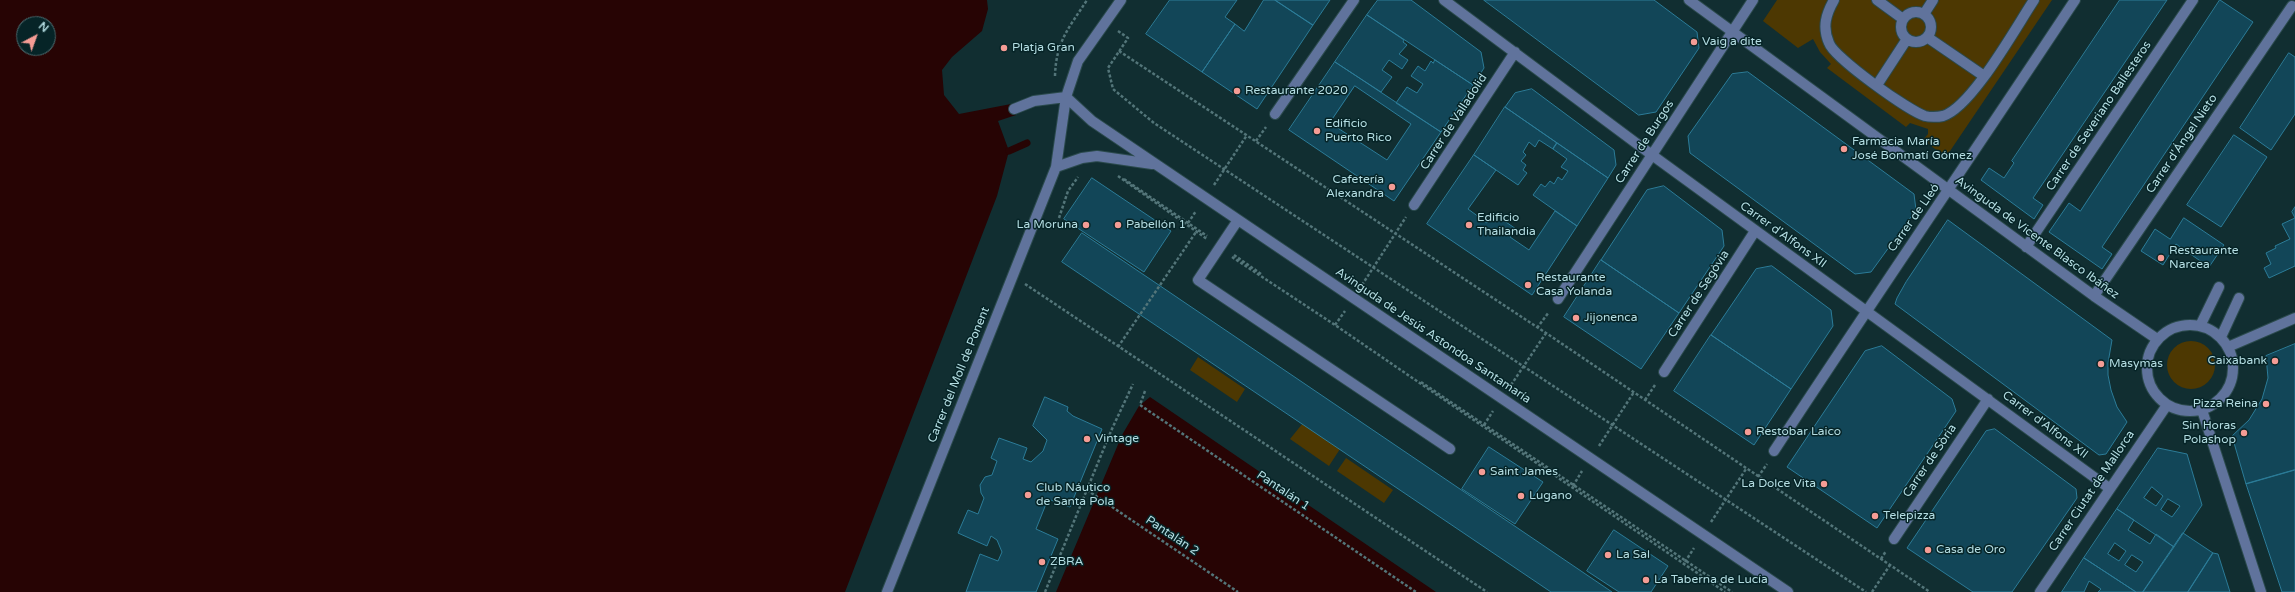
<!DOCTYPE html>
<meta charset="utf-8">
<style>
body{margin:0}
#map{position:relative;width:2295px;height:592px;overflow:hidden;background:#112e31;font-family:"Varela Round",sans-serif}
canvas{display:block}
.north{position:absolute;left:16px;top:16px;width:40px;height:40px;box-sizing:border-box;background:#062427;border:1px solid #4c6e72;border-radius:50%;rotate:41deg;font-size:11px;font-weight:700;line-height:16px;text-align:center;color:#b4dde2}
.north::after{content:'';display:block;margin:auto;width:14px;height:18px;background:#f59c95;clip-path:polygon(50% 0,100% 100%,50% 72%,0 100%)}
</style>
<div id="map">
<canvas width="2295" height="592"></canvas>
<div class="north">N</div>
</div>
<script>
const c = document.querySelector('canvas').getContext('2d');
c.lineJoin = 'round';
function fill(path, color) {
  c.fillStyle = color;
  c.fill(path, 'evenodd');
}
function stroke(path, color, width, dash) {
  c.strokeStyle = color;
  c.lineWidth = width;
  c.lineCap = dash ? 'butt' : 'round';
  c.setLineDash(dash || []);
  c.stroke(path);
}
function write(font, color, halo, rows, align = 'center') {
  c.font = font + ' "Varela Round",sans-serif';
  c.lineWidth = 3;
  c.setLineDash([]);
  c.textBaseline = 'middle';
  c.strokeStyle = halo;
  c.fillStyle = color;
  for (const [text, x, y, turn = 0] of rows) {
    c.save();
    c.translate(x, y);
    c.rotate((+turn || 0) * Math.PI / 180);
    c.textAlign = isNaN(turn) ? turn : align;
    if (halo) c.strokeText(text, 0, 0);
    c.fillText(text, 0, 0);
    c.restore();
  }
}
const green = new Path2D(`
 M 1777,0 L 2052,0 L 1948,154 L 1942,154 L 1923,140 L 1928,134 L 1928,129 L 1910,123 L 1906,127 L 1827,68 L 1831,64 L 1820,52 L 1813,39 L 1798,48 L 1763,21 Z
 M2167 365a24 24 0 1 1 48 0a24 24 0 1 1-48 0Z
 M 1198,357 L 1245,389 L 1237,402 L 1190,370 Z
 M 1303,423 L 1340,449 L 1329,466 L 1290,439 Z
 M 1346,458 L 1393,490 L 1384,503 L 1337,471 Z`);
const water = new Path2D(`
 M 0,0 L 987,0 L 988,9 L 982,31 L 952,57 L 942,70 L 944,95 L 959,114 L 1011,104 L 1016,115 L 998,121 L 1009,151 L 997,196 L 845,592 L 0,592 ZM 24,24 L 48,24 L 48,48 L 24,48 Z
 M 1150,397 L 1436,592 L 1056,592 L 1122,435 L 1139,406 Z`);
const stream = new Path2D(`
 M 1009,151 L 1027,143`);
const building = new Path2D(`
 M 1170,0 L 1237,0 L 1225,17 L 1235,24 L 1202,72 L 1146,34 Z
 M 1264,0 L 1275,0 L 1313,25 L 1257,109 L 1202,72 L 1235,24 L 1244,31 Z
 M 1275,0 L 1330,0 L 1313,25 Z
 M 1378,0 L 1411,0 L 1481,52 L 1484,68 L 1473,85 L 1367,15 Z
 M 1484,0 L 1654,0 L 1697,32 L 1699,48 L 1656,112 L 1639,115 Z
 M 2120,0 L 2167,0 L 2033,198 L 2043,205 L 2034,219 L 1981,180 L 1989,168 L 2004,178 L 2014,163 L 2012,161 Z
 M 2220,0 L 2253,22 L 2102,247 L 2112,254 L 2102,269 L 2049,232 L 2069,203 L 2080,211 Z
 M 1367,15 L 1404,40 L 1403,42 L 1407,45 L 1399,54 L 1408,60 L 1402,69 L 1389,60 L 1382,70 L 1392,77 L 1381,92 L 1335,62 Z
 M 2289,53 L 2295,57 L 2295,114 L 2271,150 L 2240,128 Z
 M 1435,60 L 1473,85 L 1441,132 L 1396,103 L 1407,87 L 1417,93 L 1423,84 L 1411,76 L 1418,66 L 1425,71 L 1431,61 L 1433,63 Z
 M 1335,62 L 1441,132 L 1394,201 L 1289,130 ZM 1355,86 L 1411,124 L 1387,160 L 1330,123 Z
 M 1748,72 L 1914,194 L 1916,210 L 1871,272 L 1855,274 L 1690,153 L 1688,136 L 1732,74 Z
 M 1532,89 L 1614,150 L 1616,165 L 1608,178 L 1505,107 L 1515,93 Z
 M 1505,107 L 1557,143 L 1553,149 L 1539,140 L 1535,147 L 1529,142 L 1523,152 L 1526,155 L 1521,161 L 1526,165 L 1523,170 L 1527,173 L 1518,185 L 1474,155 Z
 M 2234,135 L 2267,157 L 2221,227 L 2187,205 Z
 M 1557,143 L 1608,178 L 1577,226 L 1533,195 L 1541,184 L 1545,187 L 1550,181 L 1554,184 L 1558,177 L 1562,180 L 1568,171 L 1561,167 L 1567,159 L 1553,149 Z
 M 1474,155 L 1496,170 L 1468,209 L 1487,223 L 1493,213 L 1516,229 L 1510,237 L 1529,250 L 1555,211 L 1577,226 L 1532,295 L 1427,224 Z
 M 1092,178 L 1171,231 L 1144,272 L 1064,219 Z
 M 1664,186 L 1722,230 L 1724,246 L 1679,313 L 1601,260 L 1647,190 Z
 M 2295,207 L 2295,266 L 2269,278 L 2264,268 L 2271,264 L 2266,253 L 2276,248 L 2275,246 L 2290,239 L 2282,224 L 2295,218 L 2292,212 Z
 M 2184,218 L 2224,245 L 2209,267 L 2176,244 L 2163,265 L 2141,251 L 2155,229 L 2170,239 Z
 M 1948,220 L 2112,340 L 2108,363 L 2108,375 L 2111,390 L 2117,407 L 2127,422 L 2106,454 L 2099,455 L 1895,304 L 1897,298 L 1906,282 Z
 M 1082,233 L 1612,592 L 1551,592 L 1062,262 Z
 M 1601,260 L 1679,313 L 1641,369 L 1564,317 Z
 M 1772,266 L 1831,310 L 1833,326 L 1791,389 L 1711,335 L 1756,269 Z
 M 1711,335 L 1791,389 L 1754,445 L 1674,391 Z
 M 2295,344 L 2295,470 L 2246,484 L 2232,436 L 2249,420 L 2262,399 L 2268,378 L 2266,356 Z
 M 1882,346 L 1952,399 L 1956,411 L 1877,528 L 1787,467 L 1865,351 Z
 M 1045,397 L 1068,407 L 1067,411 L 1073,416 L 1102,429 L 1070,507 L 1048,499 L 1036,529 L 1058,539 L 1036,592 L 966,592 L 980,554 L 998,561 L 1002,552 L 997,540 L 991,536 L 987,546 L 958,533 L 968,510 L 978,514 L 984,498 L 981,493 L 980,485 L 985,477 L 992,475 L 997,461 L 991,458 L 999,438 L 1027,448 L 1023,459 L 1031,462 L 1043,451 L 1047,440 L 1033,426 Z
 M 1995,429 L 2076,489 L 2077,498 L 2012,592 L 1973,592 L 1907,548 L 1986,431 Z
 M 1489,447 L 1543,482 L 1515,524 L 1462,489 Z
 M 2158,448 L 2187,454 L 2202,505 L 2174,547 L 2117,509 ZM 2152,487 L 2163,496 L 2156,506 L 2144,498 ZM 2168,499 L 2180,506 L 2172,517 L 2161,510 Z
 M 2295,470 L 2295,592 L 2282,592 L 2246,484 Z
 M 2117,509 L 2134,520 L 2128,530 L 2150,544 L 2156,534 L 2174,547 L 2143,592 L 2136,592 L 2084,558 ZM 2115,543 L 2126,551 L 2119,561 L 2108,554 ZM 2132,555 L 2143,562 L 2136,572 L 2125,565 Z
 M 1614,530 L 1668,566 L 1651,592 L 1619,592 L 1587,571 Z
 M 2183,533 L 2213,553 L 2188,592 L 2143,592 Z
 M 2213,553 L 2218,554 L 2230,592 L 2188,592 Z
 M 2084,558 L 2136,592 L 2098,592 L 2101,589 L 2089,581 L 2084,592 L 2062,592 Z`);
const path = new Path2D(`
 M 1118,31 L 1128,38 L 1108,68 L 1113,89 L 1154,123 L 1866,592
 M 1119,51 L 1546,333 L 1930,592
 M 1055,76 C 1056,41 1069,28 1087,0
 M 1256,141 L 1266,127
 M 1118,176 L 1207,239
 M 1124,179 L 1207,236
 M 1214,185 L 1247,135
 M 1059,218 L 1068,191 L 1078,177
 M 1188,223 L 1196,211
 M 1234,255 L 1261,274
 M 1232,257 L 1335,325 L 1725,592
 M 1025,284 L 1487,592
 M 1362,285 L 1406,217
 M 1335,325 L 1345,311
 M 1537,328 L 1549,312
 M 1118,347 L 1196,232
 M 1421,382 L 1732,592
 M 1511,385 L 1546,333
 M 1145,391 L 1140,405 L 1416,592
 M 1645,400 L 1655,385
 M 1484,425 L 1493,411
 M 1599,446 L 1634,392
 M 1758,477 L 1767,464
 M 1573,486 L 1582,471
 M 1087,490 L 1238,592
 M 1711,522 L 1746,469
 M 1881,559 L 1886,551
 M 1685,562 L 1694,548
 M 1045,592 L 1111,431 L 1133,384
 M 1872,592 L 1890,565`);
const minor = new Path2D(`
 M 1444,0 L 1652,155 L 2109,488
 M 1689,0 L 2094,296 L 2157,339
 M 1834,0 C 1826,14 1822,27 1829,43 C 1834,58 1909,111 1925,116 C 1929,117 1938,117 1943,116 C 1972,107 2016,27 2034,0
 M 1877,0 L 1903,19
 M1901 27a15 15 0 1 1 30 0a15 15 0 1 1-30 0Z
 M 1924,14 L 1933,0
 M 1927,37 L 1984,76
 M 1877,85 L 1907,39
 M 1066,97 L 1092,121 L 1788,592
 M 1014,109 L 1034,101 L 1066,97
 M 1275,114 L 1354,0
 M 1056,167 L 1082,158 L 1097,156 L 1152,164
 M 1414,205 L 1515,52
 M 1238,220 L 1198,280 L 1450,449
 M 2026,247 L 2193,0
 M 2094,296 L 2292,6
 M 1558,299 L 1753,0
 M2147 368a43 43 0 1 1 86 0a43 43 0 1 1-86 0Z
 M 2200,326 L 2219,287
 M 2221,337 L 2239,298
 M 2228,347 L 2295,318
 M 1664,372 L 1755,231
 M 2202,410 L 2261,592
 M 1774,451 C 1873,300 1975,151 2075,0
 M 1894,539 L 1988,399
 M 887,592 L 1056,167 L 1066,97 L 1078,61 L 1121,0
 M 2040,592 L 2167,405`);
const markers = [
 [1694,42,4,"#f59c95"],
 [1004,48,4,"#f59c95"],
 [1237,91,4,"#f59c95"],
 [1317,131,4,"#f59c95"],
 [1844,149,4,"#f59c95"],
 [1392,187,4,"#f59c95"],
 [1086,225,4,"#f59c95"],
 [1118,225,4,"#f59c95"],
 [1469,225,4,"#f59c95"],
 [2161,258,4,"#f59c95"],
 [1528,285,4,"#f59c95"],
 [1576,318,4,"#f59c95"],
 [2275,361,4,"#f59c95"],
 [2101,364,4,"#f59c95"],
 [2266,404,4,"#f59c95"],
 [1748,432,4,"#f59c95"],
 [2244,433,4,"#f59c95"],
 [1087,439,4,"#f59c95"],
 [1482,472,4,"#f59c95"],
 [1824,484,4,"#f59c95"],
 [1028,495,4,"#f59c95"],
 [1521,496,4,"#f59c95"],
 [1875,516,4,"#f59c95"],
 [1928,550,4,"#f59c95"],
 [1608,555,4,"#f59c95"],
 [1042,562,4,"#f59c95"],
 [1646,580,4,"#f59c95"]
];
const poiNames = [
 ["Vaig a dite",1702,42],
 ["Platja Gran",1012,48],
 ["Restaurante 2020",1245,91],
 ["Edificio",1325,124],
 ["Puerto Rico",1325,138],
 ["Farmacia María",1852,142],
 ["José Bonmatí Gómez",1852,156],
 ["Cafetería",1384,180,"right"],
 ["Alexandra",1384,194,"right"],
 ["Edificio",1477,218],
 ["Thailandia",1477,232],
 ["La Moruna",1078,225,"right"],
 ["Pabellón 1",1126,225],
 ["Restaurante",2169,251],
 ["Narcea",2169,265],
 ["Restaurante",1536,278],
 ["Casa Yolanda",1536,292],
 ["Jijonenca",1584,318],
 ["Caixabank",2267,361,"right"],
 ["Masymas",2109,364],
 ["Pizza Reina",2258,404,"right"],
 ["Sin Horas",2236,426,"right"],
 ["Polashop",2236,440,"right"],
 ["Restobar Laico",1756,432],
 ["Vintage",1095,439],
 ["Saint James",1490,472],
 ["La Dolce Vita",1816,484,"right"],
 ["Club Náutico",1036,488],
 ["de Santa Pola",1036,502],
 ["Lugano",1529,496],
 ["Telepizza",1883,516],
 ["Casa de Oro",1936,550],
 ["La Sal",1616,555],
 ["ZBRA",1050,562],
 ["La Taberna de Lucía",1654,580]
];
const streetNames = [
 ["Carrer de Severiano Ballesteros",2099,116,-56],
 ["Carrer de Valladolid",1454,122,-57],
 ["Carrer de Burgos",1645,142,-57],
 ["Carrer d'Ángel Nieto",2182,144,-56],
 ["Carrer de Lleó",1914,218,-55],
 ["Carrer d'Alfons XII",1783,235,36],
 ["Avinguda de Vicente Blasco Ibáñez",2037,238,36],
 ["Carrer de Segòvia",1699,294,-57],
 ["Avinguda de Jesús Astondoa Santamaría",1433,336,34],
 ["Carrer del Moll de Ponent",959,375,-68],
 ["Carrer d'Alfons XII",2045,425,37],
 ["Carrer de Sòria",1930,461,-56],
 ["Pantalán 1",1283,491,34],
 ["Carrer Ciutat de Mallorca",2092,491,-56],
 ["Pantalán 2",1172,536,34]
];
fill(green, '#4d3802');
fill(water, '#270404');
stroke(stream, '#270404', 7);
fill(building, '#124658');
stroke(building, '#2c7c98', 1);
stroke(minor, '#2b4a4d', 12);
stroke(path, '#537579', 2.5, [3, 2]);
stroke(minor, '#60739c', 10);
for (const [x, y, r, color] of markers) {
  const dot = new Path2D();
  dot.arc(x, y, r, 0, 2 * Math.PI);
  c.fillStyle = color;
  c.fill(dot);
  stroke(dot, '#062427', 1.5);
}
write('12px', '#b4dde2', '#062427', poiNames, 'left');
write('12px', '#b4dde2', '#062427', streetNames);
</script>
